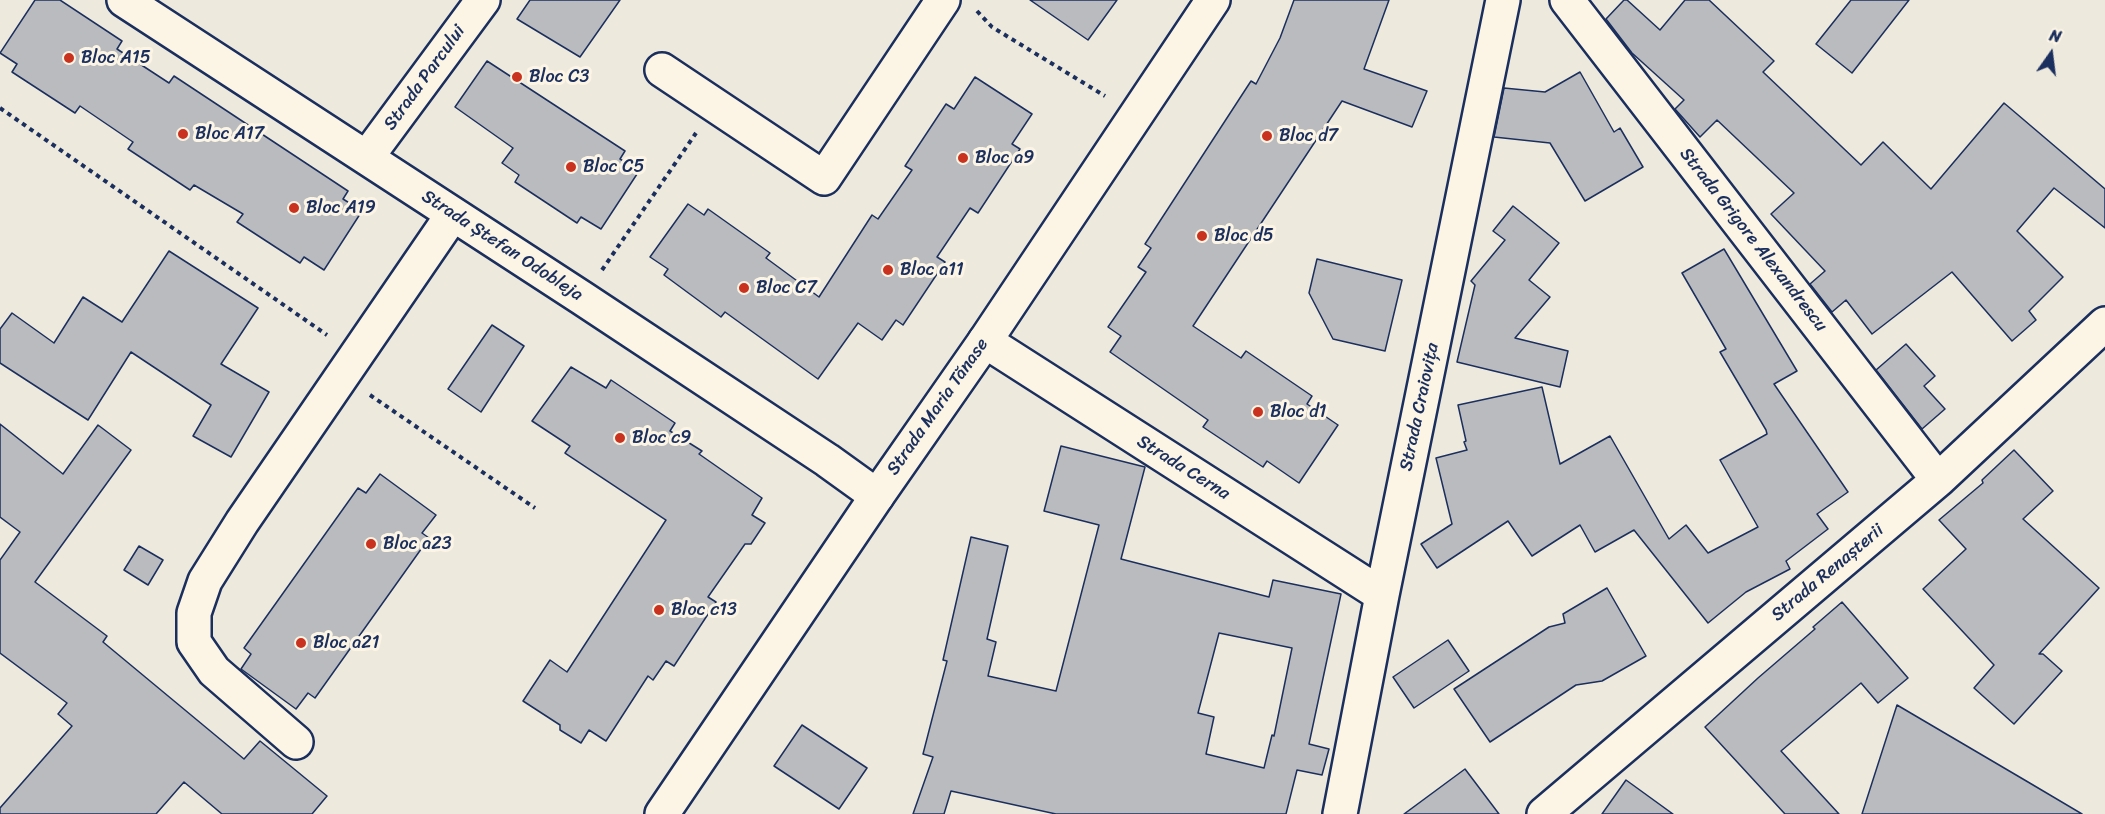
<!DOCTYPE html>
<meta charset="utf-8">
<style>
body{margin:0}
#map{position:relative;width:2105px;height:814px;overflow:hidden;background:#eee9dd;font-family:Sriracha,sans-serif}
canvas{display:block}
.north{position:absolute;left:2021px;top:24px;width:60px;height:60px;-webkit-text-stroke:4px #fcf5e5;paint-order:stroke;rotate:14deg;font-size:16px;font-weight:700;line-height:24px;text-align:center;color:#1b2f5e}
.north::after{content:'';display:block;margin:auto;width:21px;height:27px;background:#1b2f5e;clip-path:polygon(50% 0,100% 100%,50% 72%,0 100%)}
</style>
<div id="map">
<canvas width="2105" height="814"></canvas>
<div class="north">N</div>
</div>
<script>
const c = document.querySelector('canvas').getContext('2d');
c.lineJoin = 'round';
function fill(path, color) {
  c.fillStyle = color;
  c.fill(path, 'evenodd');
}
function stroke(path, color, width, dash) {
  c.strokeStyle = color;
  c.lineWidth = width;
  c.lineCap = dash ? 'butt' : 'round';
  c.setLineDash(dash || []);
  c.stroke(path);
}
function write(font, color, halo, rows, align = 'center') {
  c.font = font + ' Sriracha,sans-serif';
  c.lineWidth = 6;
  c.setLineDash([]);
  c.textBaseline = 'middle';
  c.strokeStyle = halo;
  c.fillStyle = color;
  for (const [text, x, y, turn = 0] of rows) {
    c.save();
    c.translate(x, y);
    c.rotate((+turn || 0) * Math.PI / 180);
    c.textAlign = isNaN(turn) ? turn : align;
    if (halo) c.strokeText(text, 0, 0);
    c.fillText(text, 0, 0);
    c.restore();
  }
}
const building = new Path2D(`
 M 35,0 L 60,0 L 122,41 L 117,49 L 169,83 L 174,76 L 348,191 L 343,199 L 362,211 L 324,270 L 304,257 L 300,263 L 237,222 L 243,214 L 194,185 L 190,190 L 128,149 L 133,142 L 80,106 L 75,113 L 12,72 L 17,64 L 0,53 Z
 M 530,0 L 620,0 L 580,57 L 517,19 Z
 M 1030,0 L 1117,0 L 1088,40 Z
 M 1294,0 L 1389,0 L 1364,69 L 1427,91 L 1412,127 L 1342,101 L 1193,326 L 1241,358 L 1246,351 L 1312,396 L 1307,404 L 1338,425 L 1299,483 L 1267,461 L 1263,467 L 1203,427 L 1208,420 L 1110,352 L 1121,336 L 1108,327 L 1146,272 L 1138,267 L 1151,248 L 1145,244 L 1251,81 L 1256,84 L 1280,38 Z
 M 1624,0 L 1627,0 L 1660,30 L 1685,0 L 1709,0 L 1774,61 L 1763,72 L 1861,165 L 1883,142 L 1931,189 L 2004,103 L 2105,189 L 2105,228 L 2054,188 L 2017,231 L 2063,277 L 2029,311 L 2036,320 L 2012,341 L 1952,272 L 1872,334 L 1846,300 L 1832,312 L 1810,284 L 1825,271 L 1771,214 L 1794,193 L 1717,120 L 1700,137 L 1675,109 L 1684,100 L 1632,53 L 1606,19 Z
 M 1851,0 L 1909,0 L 1852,73 L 1816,44 Z
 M 487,61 L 625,151 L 620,159 L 639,171 L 601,229 L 581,217 L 577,223 L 515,182 L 519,175 L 502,163 L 513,148 L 455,107 Z
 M 1580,72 L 1614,132 L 1620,128 L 1643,167 L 1585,201 L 1550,143 L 1494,137 L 1504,88 L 1545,92 Z
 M 975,77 L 1032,114 L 1012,144 L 1020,149 L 978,213 L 970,208 L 937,257 L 945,262 L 903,325 L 896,320 L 882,340 L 858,323 L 818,379 L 725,312 L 721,317 L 664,275 L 668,269 L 650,257 L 688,204 L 704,215 L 708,209 L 770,253 L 766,258 L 819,297 L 872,215 L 878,219 L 912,170 L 905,166 L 946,104 L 954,109 Z
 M 1513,206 L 1559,243 L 1529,280 L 1550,297 L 1515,338 L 1568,351 L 1560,387 L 1457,362 L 1475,285 L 1471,281 L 1505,240 L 1493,231 Z
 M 1724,249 L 1797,371 L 1774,384 L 1848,492 L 1817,514 L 1828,529 L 1786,561 L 1790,569 L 1746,592 L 1708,623 L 1634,530 L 1595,552 L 1580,525 L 1532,556 L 1508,521 L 1437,568 L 1421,544 L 1452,524 L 1436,458 L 1467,450 L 1464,442 L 1466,441 L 1458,405 L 1542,387 L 1560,464 L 1610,436 L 1669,539 L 1686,525 L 1708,553 L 1758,527 L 1720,460 L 1767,434 L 1766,430 L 1720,352 L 1726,349 L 1682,273 Z
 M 169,251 L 258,308 L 221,364 L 269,392 L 231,457 L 193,436 L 211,405 L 131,352 L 88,420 L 0,363 L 0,329 L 12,313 L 54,343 L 83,297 L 122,322 Z
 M 1317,259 L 1402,280 L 1385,351 L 1333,339 L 1309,293 Z
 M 492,325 L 524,346 L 481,412 L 448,389 Z
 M 1906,344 L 1935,376 L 1924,386 L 1945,409 L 1922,429 L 1876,370 Z
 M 571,367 L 606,388 L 611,380 L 675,423 L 670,431 L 702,451 L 699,454 L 762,498 L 752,515 L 765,523 L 751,544 L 745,544 L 708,597 L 716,602 L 674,666 L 666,661 L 653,680 L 648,676 L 606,741 L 589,730 L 581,743 L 560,730 L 560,725 L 523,701 L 550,660 L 567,672 L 666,520 L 565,453 L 570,446 L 532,421 Z
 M 0,424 L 63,474 L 98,425 L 131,450 L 35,582 L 107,636 L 103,642 L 244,759 L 260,741 L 327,796 L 312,814 L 222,814 L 184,782 L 156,814 L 0,814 L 0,808 L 72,726 L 58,714 L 67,703 L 0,653 L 0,560 L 20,532 L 0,517 Z
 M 1061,446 L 1145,467 L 1121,559 L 1269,597 L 1273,580 L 1341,594 L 1309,744 L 1329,749 L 1322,775 L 1297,770 L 1286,814 L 1056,814 L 951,791 L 944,814 L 913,814 L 933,757 L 923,754 L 947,661 L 943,660 L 971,537 L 1008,546 L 987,639 L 996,642 L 988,676 L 1056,691 L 1099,525 L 1044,511 ZM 1219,633 L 1292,648 L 1274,736 L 1272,735 L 1264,768 L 1206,754 L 1214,717 L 1198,713 Z
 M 2014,450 L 2053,491 L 2023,519 L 2099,588 L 2039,654 L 2043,654 L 2062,671 L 2014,724 L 1974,688 L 1994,665 L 1923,589 L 1966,549 L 1939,520 L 1983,483 L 1982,480 Z
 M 380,474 L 436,515 L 422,533 L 429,538 L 315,698 L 308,693 L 296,709 L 241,669 L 251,654 L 244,648 L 358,488 L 366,493 Z
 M 139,546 L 163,560 L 148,585 L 124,570 Z
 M 1607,588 L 1646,656 L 1602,681 L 1576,685 L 1490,742 L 1454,689 L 1549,627 L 1565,623 L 1563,614 Z
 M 1842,602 L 1908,678 L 1878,703 L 1861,683 L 1781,751 L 1839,814 L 1785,814 L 1705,727 L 1758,678 L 1815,629 L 1813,627 Z
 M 1448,640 L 1469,671 L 1414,708 L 1393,677 Z
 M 1897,705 L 2028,782 L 2082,814 L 1862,814 Z
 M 802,725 L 867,768 L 839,809 L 774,766 Z
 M 1465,769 L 1499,814 L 1404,814 Z
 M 1626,780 L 1673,814 L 1602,814 Z`);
const path = new Path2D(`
 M 977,11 L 992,27 L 1105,96
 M 0,108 L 327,335
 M 602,270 L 696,133
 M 370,395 L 535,508`);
const minor = new Path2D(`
 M 124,0 L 582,298 L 827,460 L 877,496
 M 1567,0 L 1938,480
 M 662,70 L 824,178 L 943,0
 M 367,157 L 483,0
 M 985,341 L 1382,595
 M 296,742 L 214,671 L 194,642 L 194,613 L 205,581 L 242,522 L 453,214
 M 1340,814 L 1382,595 L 1503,0
 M 1544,814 L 1938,480 L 2105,324`);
const major = new Path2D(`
 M 662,814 L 877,496 L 985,341 L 1213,0`);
const markers = [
 [69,58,6,"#c8321e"],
 [517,77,6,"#c8321e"],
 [183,134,6,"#c8321e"],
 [1267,136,6,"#c8321e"],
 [963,158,6,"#c8321e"],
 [571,167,6,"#c8321e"],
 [294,208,6,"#c8321e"],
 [1202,236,6,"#c8321e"],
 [888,270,6,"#c8321e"],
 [744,288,6,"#c8321e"],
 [1258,412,6,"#c8321e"],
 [620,438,6,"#c8321e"],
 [371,544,6,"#c8321e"],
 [659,610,6,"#c8321e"],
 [301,643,6,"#c8321e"]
];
const poiNames = [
 ["Bloc A15",81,58],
 ["Bloc C3",529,77],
 ["Bloc A17",195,134],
 ["Bloc d7",1279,136],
 ["Bloc a9",975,158],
 ["Bloc C5",583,167],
 ["Bloc A19",306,208],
 ["Bloc d5",1214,236],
 ["Bloc a11",900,270],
 ["Bloc C7",756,288],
 ["Bloc d1",1270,412],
 ["Bloc c9",632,438],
 ["Bloc a23",383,544],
 ["Bloc c13",671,610],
 ["Bloc a21",313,643]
];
const streetNames = [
 ["Strada Parcului",425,78,-54],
 ["Strada Grigore Alexandrescu",1753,240,52],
 ["Strada Ștefan Odobleja",502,246,33],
 ["Strada Maria Tănase",938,407,-55],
 ["Strada Craiovița",1420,407,-78],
 ["Strada Cerna",1183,468,32],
 ["Strada Renașterii",1828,573,-40]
];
fill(building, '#babbbe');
stroke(building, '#1b2f5e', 1.5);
stroke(minor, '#1b2f5e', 38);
stroke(major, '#1b2f5e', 38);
stroke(path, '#1b2f5e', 4, [4.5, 4.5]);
stroke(minor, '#fcf5e5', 33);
stroke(major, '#fcf5e5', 33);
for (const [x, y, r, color] of markers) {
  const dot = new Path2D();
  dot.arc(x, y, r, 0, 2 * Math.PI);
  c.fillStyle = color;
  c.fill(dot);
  stroke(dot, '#fcf5e5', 2);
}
write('18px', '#1b2f5e', '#fcf5e5', poiNames, 'left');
write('18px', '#1b2f5e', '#fcf5e5', streetNames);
</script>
